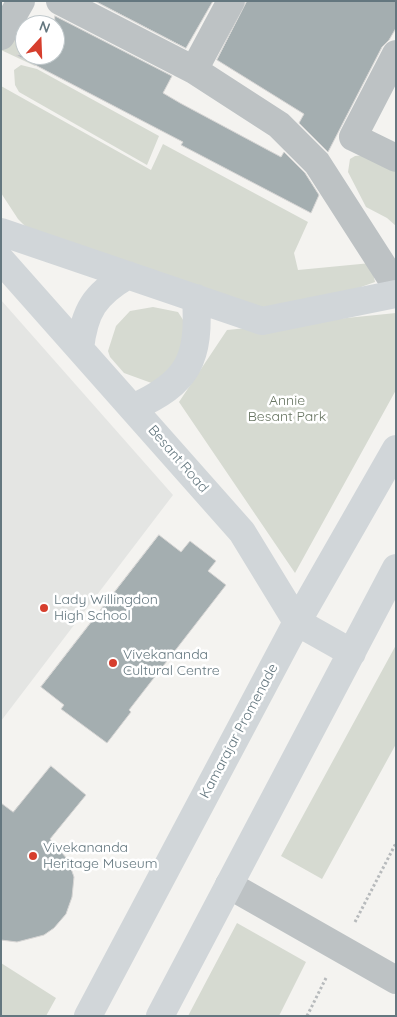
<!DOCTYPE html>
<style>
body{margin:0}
#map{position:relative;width:397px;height:1017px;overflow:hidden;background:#f4f3f0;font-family:Quicksand,sans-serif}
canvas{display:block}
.frame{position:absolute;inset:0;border:2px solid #64777f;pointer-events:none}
.north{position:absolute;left:15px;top:15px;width:50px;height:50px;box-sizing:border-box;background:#fff;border:1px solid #c1c9cc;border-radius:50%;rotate:20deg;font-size:14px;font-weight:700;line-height:20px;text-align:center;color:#64777f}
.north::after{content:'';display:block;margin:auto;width:18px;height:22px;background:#d63e2d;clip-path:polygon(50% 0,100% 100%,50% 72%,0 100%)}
</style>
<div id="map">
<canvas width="397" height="1017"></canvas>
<div class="frame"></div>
<div class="north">N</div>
</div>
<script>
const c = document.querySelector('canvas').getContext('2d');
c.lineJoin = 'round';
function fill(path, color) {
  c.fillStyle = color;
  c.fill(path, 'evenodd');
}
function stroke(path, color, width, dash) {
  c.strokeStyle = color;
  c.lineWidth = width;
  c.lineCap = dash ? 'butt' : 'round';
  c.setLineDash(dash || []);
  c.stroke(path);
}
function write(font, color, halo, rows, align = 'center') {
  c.font = font + ' Quicksand,sans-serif';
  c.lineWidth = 5;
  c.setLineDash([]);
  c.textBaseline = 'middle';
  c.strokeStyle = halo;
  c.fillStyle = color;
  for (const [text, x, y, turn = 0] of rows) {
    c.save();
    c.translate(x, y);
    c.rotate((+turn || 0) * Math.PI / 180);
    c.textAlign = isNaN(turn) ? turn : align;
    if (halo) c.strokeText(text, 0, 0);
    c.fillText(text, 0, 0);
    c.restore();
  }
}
const built = new Path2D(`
 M 1,300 L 173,495 L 1,721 Z`);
const green = new Path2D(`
 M 19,14 L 38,25 L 25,25 L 25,55 L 40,55 L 35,66 L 1,50 Z
 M 21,65 L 37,69 L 159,136 L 147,165 L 19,92 L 15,85 L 14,70 Z
 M 1,86 L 151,170 L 163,144 L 308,222 L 294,253 L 298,270 L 371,263 L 375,282 L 311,305 L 262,316 L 31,232 L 18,219 L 1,193 Z
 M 374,154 L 392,166 L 396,174 L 396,226 L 387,218 L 366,207 L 348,172 L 350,159 L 355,156 Z
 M 153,307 L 178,312 L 198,343 L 157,385 L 124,373 L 110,357 L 108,351 L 116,326 L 130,311 Z
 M 396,313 L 396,390 L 295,573 L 179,402 L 227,330 Z
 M 396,645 L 396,744 L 322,879 L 281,856 Z
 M 237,923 L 306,962 L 279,1016 L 188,1016 Z
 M 1,963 L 56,998 L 46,1016 L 1,1016 Z`);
const building = new Path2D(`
 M 95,1 L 213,1 L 186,48 Z
 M 247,1 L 396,1 L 396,28 L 389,40 L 382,47 L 328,152 L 299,123 L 304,114 L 217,60 Z
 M 55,16 L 172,76 L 163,93 L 180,103 L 281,157 L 284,152 L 305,173 L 319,195 L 311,213 L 181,145 L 183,142 L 16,55 L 55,55 Z
 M 159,535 L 181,552 L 190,541 L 216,561 L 208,571 L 226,585 L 129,710 L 131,712 L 107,743 L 61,709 L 64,705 L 41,687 Z
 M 51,766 L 86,795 L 50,839 L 68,860 L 74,877 L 72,897 L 66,914 L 54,928 L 44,935 L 17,942 L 1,940 L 1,803 L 13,812 Z`);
const path = new Path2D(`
 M 355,922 L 396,843
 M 307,1016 L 327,976`);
const minor = new Path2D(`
 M 60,1 L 194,70 L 279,125 L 317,163 L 396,286
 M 1,36 L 21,1
 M 396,54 L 353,137 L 396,158
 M 194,70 L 231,1
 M 229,885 L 396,980`);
const major = new Path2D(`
 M 1,232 L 262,321 L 396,294
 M 1,260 L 242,532 L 297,622 L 352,653
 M 80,349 C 84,311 95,294 128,275
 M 132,408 C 189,383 200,359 196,298
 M 88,1016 L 297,622 L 396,449
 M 160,1016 L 396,568`);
const markers = [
 [44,608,5,"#d63e2d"],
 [113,663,5,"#d63e2d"],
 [33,856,5,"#d63e2d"]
];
const parkNames = [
 ["Annie",287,401],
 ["Besant Park",287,417]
];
const streetNames = [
 ["Besant Road",178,459,49],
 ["Kamarajar Promenade",239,731,-62]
];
const poiNames = [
 ["Lady Willingdon",54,600],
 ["High School",54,616],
 ["Vivekananda",123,655],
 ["Cultural Centre",123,671],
 ["Vivekananda",43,848],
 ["Heritage Museum",43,864]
];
fill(built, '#e4e5e3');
fill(green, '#d6dad1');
fill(building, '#a4aeb0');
stroke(building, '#d5d4d3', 1);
stroke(path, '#b7babc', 3, [2.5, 2.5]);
stroke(minor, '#bdc2c4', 28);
stroke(major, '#d1d6d9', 28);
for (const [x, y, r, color] of markers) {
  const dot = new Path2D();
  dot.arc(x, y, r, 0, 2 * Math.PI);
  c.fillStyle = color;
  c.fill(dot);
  stroke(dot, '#fff', 2);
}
write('14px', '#697663', '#fff', parkNames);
write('14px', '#64777f', '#fff', streetNames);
write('14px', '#64777f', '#fff', poiNames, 'left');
</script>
